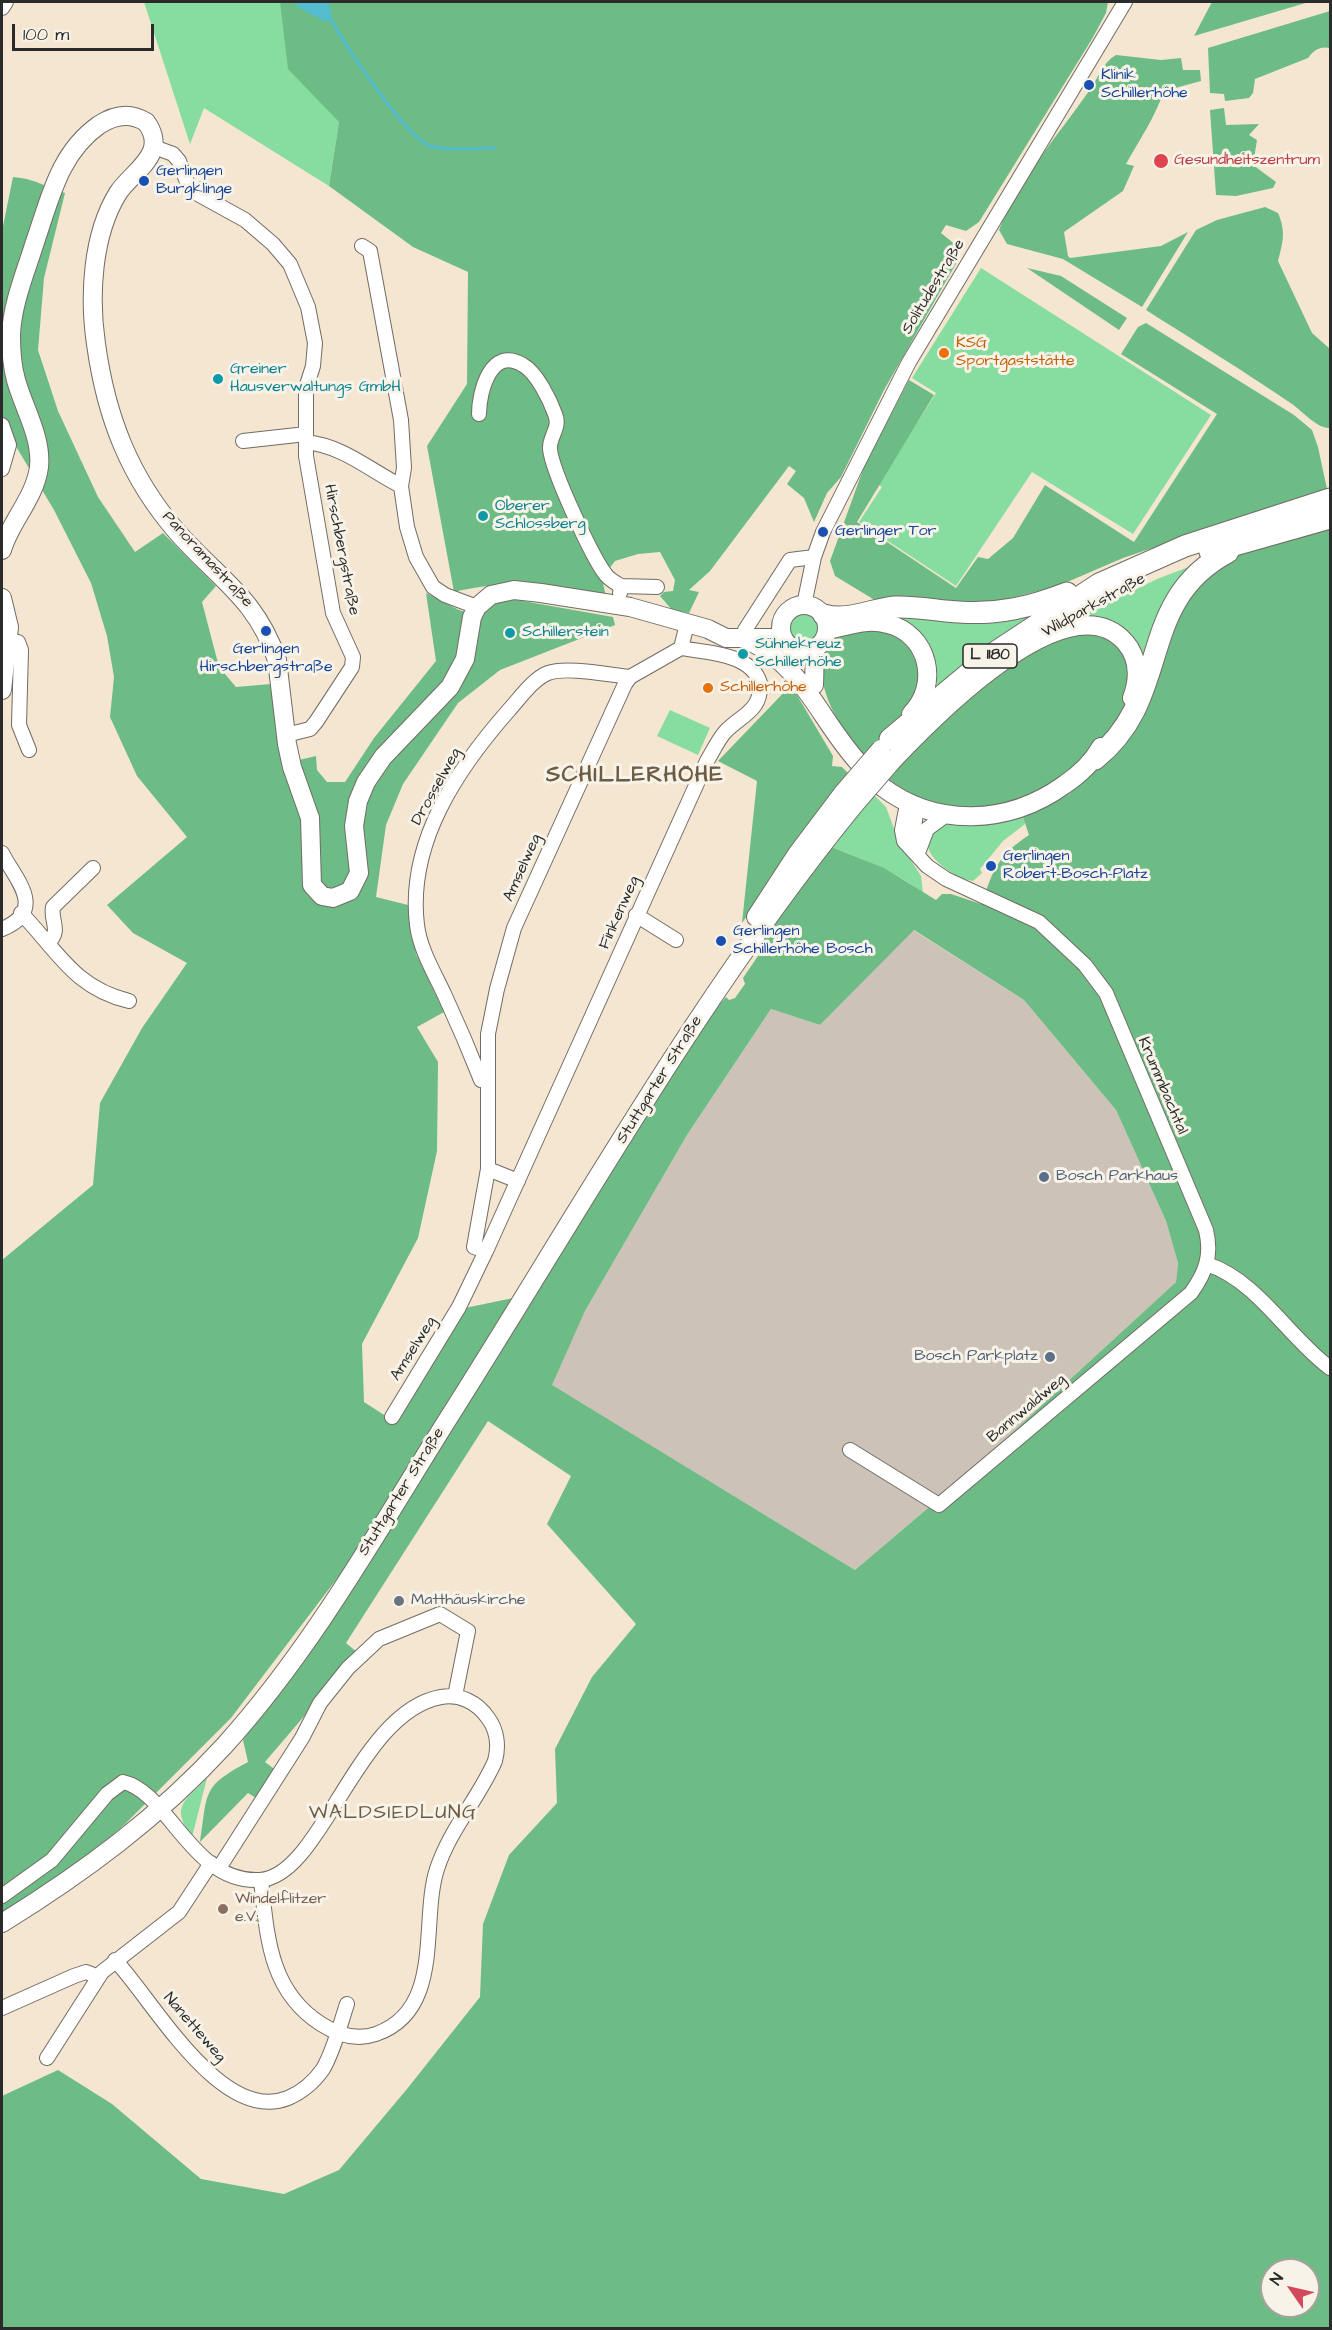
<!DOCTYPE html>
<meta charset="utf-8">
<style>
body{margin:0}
#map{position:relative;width:1332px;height:2330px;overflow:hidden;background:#f4e6d0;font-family:"Architects Daughter",sans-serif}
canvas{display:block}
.frame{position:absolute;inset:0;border:3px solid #2b2b2b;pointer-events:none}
.north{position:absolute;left:1260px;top:2258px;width:60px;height:60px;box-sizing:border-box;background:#f7f3e8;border:2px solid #a5a39c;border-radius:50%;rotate:304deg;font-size:16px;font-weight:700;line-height:24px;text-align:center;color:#2b2b2b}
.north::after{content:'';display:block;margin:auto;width:21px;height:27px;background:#d1495b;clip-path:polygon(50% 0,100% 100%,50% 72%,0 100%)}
.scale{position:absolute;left:12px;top:24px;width:142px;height:27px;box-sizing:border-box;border:3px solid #2b2b2b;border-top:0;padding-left:8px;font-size:18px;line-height:21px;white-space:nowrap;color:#2b2b2b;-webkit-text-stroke:4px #f7f3e8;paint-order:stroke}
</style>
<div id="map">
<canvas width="1332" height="2330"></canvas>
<div class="frame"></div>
<div class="north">N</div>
<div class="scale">100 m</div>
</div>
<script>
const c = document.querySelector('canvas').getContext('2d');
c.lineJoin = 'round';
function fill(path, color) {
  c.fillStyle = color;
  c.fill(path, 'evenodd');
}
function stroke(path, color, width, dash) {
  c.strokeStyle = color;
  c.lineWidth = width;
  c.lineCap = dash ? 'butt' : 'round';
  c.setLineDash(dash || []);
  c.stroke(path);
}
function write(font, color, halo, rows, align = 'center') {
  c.font = font + ' "Architects Daughter",sans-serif';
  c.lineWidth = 6;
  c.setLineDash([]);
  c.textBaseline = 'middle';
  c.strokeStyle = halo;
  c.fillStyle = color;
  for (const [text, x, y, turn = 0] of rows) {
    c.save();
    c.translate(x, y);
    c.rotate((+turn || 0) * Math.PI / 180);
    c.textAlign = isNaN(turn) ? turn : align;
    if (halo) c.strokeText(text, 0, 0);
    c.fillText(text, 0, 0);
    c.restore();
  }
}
const industrial = new Path2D(`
 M 913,930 L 1024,1000 L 1116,1110 L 1166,1221 L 1178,1263 L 1176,1282 L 954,1486 L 855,1570 L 551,1385 L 585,1311 L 687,1135 L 771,1009 L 820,1025 Z`);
const green = new Path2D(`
 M 144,2 L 281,2 L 339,122 L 329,186 L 204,108 L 190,144 Z
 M 981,268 L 1211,415 L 1133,534 L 1032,472 L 956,586 L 859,522 L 882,487 L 878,485 L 936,393 L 912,378 Z
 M 1194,565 L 1144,673 L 1081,620 L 1082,616 L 1157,579 Z
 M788 628a17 17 0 1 1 34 0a17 17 0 1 1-34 0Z
 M 1029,615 L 1031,618 L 932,692 L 937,686 L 934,662 L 870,616 Z
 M 670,710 L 710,728 L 698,755 L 657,736 Z
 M 873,794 L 886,807 L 899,842 L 921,876 L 923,893 C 895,871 862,859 829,846 Z
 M 1023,817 L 1025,824 L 1003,841 L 980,869 L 982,873 L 973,881 C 959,880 931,862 928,847 C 927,843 928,838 929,833 L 946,823 L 980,826 Z
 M 207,1778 L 192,1837 C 170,1806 184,1802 207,1778 Z`);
const forest = new Path2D(`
 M 280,2 L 1108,2 L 1106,13 L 1092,39 L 979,222 L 966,231 L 946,225 L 941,233 L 957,246 L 958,260 L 884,390 L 841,477 L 827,493 L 814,522 L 804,498 L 787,484 L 796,471 L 789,466 L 710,571 L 689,590 L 699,592 L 689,613 L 672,610 L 660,596 L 664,592 L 673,591 L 675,580 L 660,552 L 638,554 L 615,561 L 602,578 L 606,597 C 548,585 513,578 454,592 L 427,446 L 467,384 L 468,272 L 413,247 L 329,186 L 339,122 L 288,69 Z
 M 1212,2 L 1309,2 L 1194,36 Z
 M 1330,11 L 1330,48 C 1320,46 1314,50 1308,58 L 1255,79 L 1253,93 L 1249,98 L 1225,101 L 1224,94 L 1210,93 L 1208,48 Z
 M 1116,55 L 1161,60 L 1181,58 L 1183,70 L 1200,70 L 1201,81 L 1164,91 C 1155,117 1140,139 1126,164 L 1134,166 L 1123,191 L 1064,232 L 1068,256 L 1070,258 L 1161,246 L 1188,232 L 1142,307 L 1063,259 L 1007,244 L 999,230 C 1019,179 1057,137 1089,91 C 1098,79 1102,63 1116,55 Z
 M 1224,108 L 1226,125 L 1259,124 L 1249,135 L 1257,140 L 1253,165 L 1276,182 L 1273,188 L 1236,196 L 1216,195 L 1210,110 Z
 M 13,177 C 35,179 44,186 65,193 L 44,278 L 38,350 L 58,411 L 98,497 L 135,552 L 163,533 L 216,586 L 202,602 L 219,667 L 236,687 L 271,684 L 282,764 L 316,756 L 317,770 L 327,782 L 345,782 L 374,738 L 436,661 L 426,593 L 459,610 L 481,617 L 487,609 L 506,598 L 613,617 L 615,625 L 500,670 L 458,703 L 403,784 L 386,825 L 376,897 L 408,905 L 416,954 L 444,1012 L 417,1027 L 438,1062 L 437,1151 L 418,1238 L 362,1344 L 364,1402 L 392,1420 L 465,1308 L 513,1298 L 351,1560 L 231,1718 L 124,1825 L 88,1856 L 2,1920 L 2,1260 L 93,1185 L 100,1103 L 142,1028 L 187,963 L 133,933 L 107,905 L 187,837 L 137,776 L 110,717 L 114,677 L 107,636 L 91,583 L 54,510 L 2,423 L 2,231 Z
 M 1265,207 L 1278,213 C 1286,231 1283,242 1278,261 L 1312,333 L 1330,349 L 1330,428 C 1318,429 1303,412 1292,404 C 1245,372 1195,341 1146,310 L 1196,230 L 1217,220 Z
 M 1027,268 L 1061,276 L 1127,318 L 1119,330 Z
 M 1146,323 L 1294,415 L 1312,430 L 1318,447 L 1327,489 L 1123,558 L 1058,586 L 983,605 L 878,602 L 835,576 L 830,561 L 864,467 L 909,380 L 934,395 L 857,522 L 956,588 L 978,557 L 988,559 L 1013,538 L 1045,485 L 1134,542 L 1217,414 L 1121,354 L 1138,327 Z
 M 1330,526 L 1330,2328 L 2,2328 L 2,2096 L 58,2070 L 112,2104 L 201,2179 L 284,2194 L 339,2170 L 407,2089 L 480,1997 L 483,1924 L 509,1855 L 557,1803 L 555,1749 L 592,1677 L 636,1624 L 547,1524 L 571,1476 L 488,1421 L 346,1643 L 358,1653 L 265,1762 L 277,1771 L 259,1800 L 248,1793 L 200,1842 C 208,1792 201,1787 248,1762 L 243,1740 L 344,1599 L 709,1016 L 726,997 L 729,1000 L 735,998 L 745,984 L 743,978 L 762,950 L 764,943 L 762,942 L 829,846 L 884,868 L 936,900 L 942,894 L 951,894 L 981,904 C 994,870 996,857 1029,835 L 1023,817 L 1069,794 L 1112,754 L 1186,593 L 1236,555 ZM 914,930 L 1024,1000 L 1116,1110 L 1166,1221 L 1178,1263 L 1176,1282 L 954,1486 L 855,1570 L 552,1385 L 585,1311 L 687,1135 L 771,1009 L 820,1025 ZM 1272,2270 L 1308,2270 L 1308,2306 L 1272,2306 Z
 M 873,627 C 907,640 915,647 922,683 L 903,716 L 862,757 C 841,725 815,693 823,652 C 824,646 830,641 833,636 Z
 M 1104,633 L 1130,660 C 1129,673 1130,689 1126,701 C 1120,720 1104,735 1092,749 C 1045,800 989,820 922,800 C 910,796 897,787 886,780 C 918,744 1018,647 1063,635 C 1075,632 1091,633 1104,633 Z
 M 791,685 L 833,756 L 832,766 L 842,767 L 848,773 L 742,923 L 757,781 L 718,761 Z`);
const water = new Path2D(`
 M 297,2 L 328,2 L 331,11 L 331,19 L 326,22 L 296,6 Z`);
const stream = new Path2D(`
 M 331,19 C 344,45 406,137 430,146 C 445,151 477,148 495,148`);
const minor = new Path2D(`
 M 2,8 L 6,2
 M 154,147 L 173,154 L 179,161 L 187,182 L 196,193 L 245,220 L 273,244 L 290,264 L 308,307 L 315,343 L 313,366 L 306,388 L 306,456 L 333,613 L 353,657 L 352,667 L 316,722 L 310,729 L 286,735
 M 362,246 L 370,251 L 401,420 L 404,468 L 401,486 L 407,527 L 416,557 L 433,587 L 445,595 L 477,607
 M 479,414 C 479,392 491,345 523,365 C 537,373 550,400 555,414 C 561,428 549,436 550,449 C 552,471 592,557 606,575 C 610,580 616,583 621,586
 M 2,425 L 9,445 L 2,469
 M 243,441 L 306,434
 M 306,442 C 343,446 368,469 401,486
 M 620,593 L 621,586 L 657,587
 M 804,605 L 814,557 L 823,532 L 909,362 L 1125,2
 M 745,630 L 790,560 L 814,557
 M 9,640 L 18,642 L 21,650 L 19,725 L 29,750
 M 917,848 L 914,827 L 917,807
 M 2,853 C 15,879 48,910 2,929
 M 918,853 L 927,829 L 946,815
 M 21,913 C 57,950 74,988 129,1001
 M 636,915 L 676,940
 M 48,943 C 62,930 50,921 53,907 L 93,868
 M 487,1080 L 481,1080 C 470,1052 458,1024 445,996 C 435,974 420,950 417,925 C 407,843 457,769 509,710 C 520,698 533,679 548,673 C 567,666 609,675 630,677
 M 488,1169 L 518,1181
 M 486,1251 L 474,1247 L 488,1169 L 488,1034 L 497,989 L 514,928 L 625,684 L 630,677 L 681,648 L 687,624
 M 1207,1264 C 1258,1281 1288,1337 1330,1368
 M 392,1417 L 459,1307 L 486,1251 L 707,761 C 713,751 718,740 725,732 C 741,715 762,711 760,683 C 751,653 707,653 681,648
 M 850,1450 L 939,1505 L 1191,1293 C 1206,1272 1212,1255 1206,1230 L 1106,993 L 1085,965 L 1039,922 L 946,879 L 927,866 L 904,841 L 902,830 L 907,804
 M 219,1868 L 302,1738 L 320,1703 L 348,1668 L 379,1639 L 440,1614 L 468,1631 L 455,1696
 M 2,1896 L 52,1860 L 107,1794 L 123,1782 C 169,1792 192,1884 260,1880 C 322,1876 357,1712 441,1697 C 460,1694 477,1702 488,1718 C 497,1730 499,1746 495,1761 C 479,1798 450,1829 437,1869 C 420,1921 445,2010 376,2034 C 356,2041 338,2035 321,2024 C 269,1991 267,1935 261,1880
 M 115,1960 C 153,2000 221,2125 288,2098 C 302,2092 314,2082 323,2069 C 334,2050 340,2025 347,2004
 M 2,2008 L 74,1976 L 86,1972 L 99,1977
 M 47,2058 L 102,1972 L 179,1912 L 211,1863`);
const major = new Path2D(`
 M 2,550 C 10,522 35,498 39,467 C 42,437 24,409 16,380 C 12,366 11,349 11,335 C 12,304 26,271 35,242 C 50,199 59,153 99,125 C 114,115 130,112 146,122 C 152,130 156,141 152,151 C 146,167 127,179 118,193 C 92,235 89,296 96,344 C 106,416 129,477 178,533 C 218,578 257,599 277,660 L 287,744 L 292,767 L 310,818 L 312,885 L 322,896 L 333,898 L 350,891 L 359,873 L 354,826 L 358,801 L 366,782 L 383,757 L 450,687 L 465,659 L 472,617 L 477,607 L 491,595 L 514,590 L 541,593 L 630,607 L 708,629 L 726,638 L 779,638 L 785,641
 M 2,598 L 9,627 L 2,690
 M781 628a23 23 0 1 1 46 0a23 23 0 1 1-46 0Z
 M 827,630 C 848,626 866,618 888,624 C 929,634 940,685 911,714
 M 747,640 C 804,666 819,719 858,762
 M 814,685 L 815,649
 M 893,760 C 932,719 1068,578 1125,642 C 1139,658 1139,679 1132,698
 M 881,786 C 936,828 1008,825 1064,785 C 1079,775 1092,763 1101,747
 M 756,917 L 797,854 L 843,793
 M 2,1923 C 83,1873 159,1817 224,1746 C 312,1649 377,1532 446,1422 C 578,1214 699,995 855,804`);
const highway = new Path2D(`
 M 1210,552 L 1330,518
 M 824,615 C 847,622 872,609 895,607 C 917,606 938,611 959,612 C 997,615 1031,607 1067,593
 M 890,739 L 991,655 L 1099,584 L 1185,546 L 1330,499
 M 1095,759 C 1174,696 1134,602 1228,552`);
const majorBridge = new Path2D(`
 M 843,793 L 881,749
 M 855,804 L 893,760`);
const markers = [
 [1089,85,6,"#1a4fb4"],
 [1161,161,8,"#e0444e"],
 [144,181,6,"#1a4fb4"],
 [944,353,6,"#e8710a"],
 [218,379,6,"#0f9aa8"],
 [483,516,6,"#0f9aa8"],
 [823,532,6,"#1a4fb4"],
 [266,631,6,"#1a4fb4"],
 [510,633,6,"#0f9aa8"],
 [743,654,6,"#0f9aa8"],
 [708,688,6,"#e8710a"],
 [991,866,6,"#1a4fb4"],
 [721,941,6,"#1a4fb4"],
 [1044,1177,6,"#5c6f8a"],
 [1050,1357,6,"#5c6f8a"],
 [399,1601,6,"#6b7280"],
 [223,1909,6,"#8d6e63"]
];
const shields = [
 [990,656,54]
];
const shieldNames = [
 ["L 1180",990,656]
];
const transitNames = [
 ["Klinik",1101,76],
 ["Schillerhöhe",1101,94],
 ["Gerlingen",156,172],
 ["Burgklinge",156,190],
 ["Gerlinger Tor",835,532],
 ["Gerlingen",266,650,"center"],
 ["Hirschbergstraße",266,668,"center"],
 ["Gerlingen",1003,857],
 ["Robert-Bosch-Platz",1003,875],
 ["Gerlingen",733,932],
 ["Schillerhöhe Bosch",733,950]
];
const healthNames = [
 ["Gesundheitszentrum",1174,161]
];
const streetNames = [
 ["Solitudestraße",934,287,-59],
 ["Hirschbergstraße",341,550,79],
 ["Panoramastraße",207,560,47],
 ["Wildparkstraße",1094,606,-29],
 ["Drosselweg",437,787,-61],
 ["Amselweg",523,868,-66],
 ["Finkenweg",620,913,-66],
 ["Stuttgarter Straße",660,1080,-58],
 ["Krummbachtal",1162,1086,67],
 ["Amselweg",414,1349,-58],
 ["Bannwaldweg",1027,1409,-40],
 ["Stuttgarter Straße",402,1492,-58],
 ["Nanetteweg",194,2028,49]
];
const foodNames = [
 ["KSG",956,344],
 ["Sportgaststätte",956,362],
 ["Schillerhöhe",720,688]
];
const cultureNames = [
 ["Greiner",230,370],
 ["Hausverwaltungs GmbH",230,388],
 ["Oberer",495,507],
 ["Schlossberg",495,525],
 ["Schillerstein",522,633],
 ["Sühnekreuz",755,645],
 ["Schillerhöhe",755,663]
];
const serviceNames = [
 ["Bosch Parkhaus",1056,1177],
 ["Bosch Parkplatz",1038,1357,"right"]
];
const worshipNames = [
 ["Matthäuskirche",411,1601]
];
const educationNames = [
 ["Windelflitzer",235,1900],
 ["e.V.",235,1918]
];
const quarterNames = [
 ["WALDSIEDLUNG",393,1814]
];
const districtNames = [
 ["SCHILLERHÖHE",635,776]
];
fill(industrial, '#ccc2b8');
fill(green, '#87dc9f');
fill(forest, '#6dbc86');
fill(water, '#53bdcf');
stroke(stream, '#53bdcf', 3);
stroke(minor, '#716c65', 16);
stroke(major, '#716c65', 20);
stroke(highway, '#716c65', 23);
stroke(minor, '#fff', 14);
stroke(major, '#fff', 18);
stroke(highway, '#fff', 21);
stroke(majorBridge, '#716c65', 20, []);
stroke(majorBridge, '#fff', 18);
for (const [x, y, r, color] of markers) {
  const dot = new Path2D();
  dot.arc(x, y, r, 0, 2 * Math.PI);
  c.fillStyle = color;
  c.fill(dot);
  stroke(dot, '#f7f3e8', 2);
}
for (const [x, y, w] of shields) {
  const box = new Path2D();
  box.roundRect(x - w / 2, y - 12, w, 24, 4.5);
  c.fillStyle = '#f7f3e8';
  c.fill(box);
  stroke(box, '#2b2b2b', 1.5);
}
write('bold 15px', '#2b2b2b', null, shieldNames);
write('16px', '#164399', '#f7f3e8', transitNames, 'left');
write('16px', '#be3a42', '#f7f3e8', healthNames, 'left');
write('16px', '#2b2b2b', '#f7f3e8', streetNames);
write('16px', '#c56008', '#f7f3e8', foodNames, 'left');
write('16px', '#0d838f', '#f7f3e8', cultureNames, 'left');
write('16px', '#4e5e75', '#f7f3e8', serviceNames, 'left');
write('16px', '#5b616d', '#f7f3e8', worshipNames, 'left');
write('16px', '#785e54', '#f7f3e8', educationNames, 'left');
c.letterSpacing = '1.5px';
write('20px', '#6d5b44', '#f7f3e8', quarterNames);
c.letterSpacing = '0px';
c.letterSpacing = '1.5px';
write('bold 22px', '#6d5b44', '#f7f3e8', districtNames);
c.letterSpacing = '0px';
</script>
